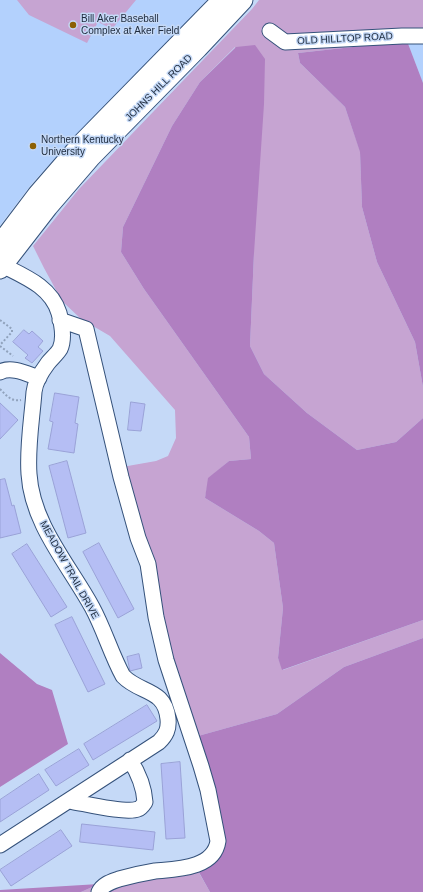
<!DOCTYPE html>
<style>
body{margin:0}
canvas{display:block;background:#c5d9f7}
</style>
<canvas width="423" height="892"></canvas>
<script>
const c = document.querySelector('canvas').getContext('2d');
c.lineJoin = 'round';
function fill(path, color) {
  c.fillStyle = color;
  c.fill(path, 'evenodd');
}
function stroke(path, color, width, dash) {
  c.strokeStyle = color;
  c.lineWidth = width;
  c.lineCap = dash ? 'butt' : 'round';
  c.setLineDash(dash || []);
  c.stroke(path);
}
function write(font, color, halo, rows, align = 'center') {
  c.font = font + ' Arial,sans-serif';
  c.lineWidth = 3;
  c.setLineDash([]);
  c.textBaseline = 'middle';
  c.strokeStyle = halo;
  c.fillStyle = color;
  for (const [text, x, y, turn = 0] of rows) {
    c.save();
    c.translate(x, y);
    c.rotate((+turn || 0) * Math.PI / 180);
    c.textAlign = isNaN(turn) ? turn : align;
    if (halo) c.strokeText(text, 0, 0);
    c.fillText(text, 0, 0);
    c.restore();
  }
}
const built = new Path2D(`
 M 0,0 L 207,0 L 183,26 L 101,109 L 33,182 L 0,225 Z
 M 407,41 L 423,42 L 423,83 Z`);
const green = new Path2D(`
 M 17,0 L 136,0 L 112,29 L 98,22 L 87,43 L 29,15 Z
 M 259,0 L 423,0 L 423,42 L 407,41 L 298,53 L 300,63 L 345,107 L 360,151 L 362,207 L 377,262 L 415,342 L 423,387 L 423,418 L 396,442 L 357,450 L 307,413 L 264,374 L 250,346 L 254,253 L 235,47 L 200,82 L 172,126 L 123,227 L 121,252 L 144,289 L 249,437 L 251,459 L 229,461 L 209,478 L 205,498 L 259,531 L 274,543 L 283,608 L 278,658 L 283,670 L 423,620 L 423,638 L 344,667 L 277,714 L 198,736 L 184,704 L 122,467 L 156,461 L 168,456 L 176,438 L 175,410 L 110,336 L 81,319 L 62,301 L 44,268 L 33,246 L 79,189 L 252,9 Z
 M 191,859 L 210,892 L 81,892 L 99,884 L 154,865 Z`);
const forest = new Path2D(`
 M 407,41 L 423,83 L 423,387 L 415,342 L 377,262 L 362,207 L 360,152 L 345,107 L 300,63 L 298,53 Z
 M 255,45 L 265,59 L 264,104 L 254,253 L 250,346 L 264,374 L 307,413 L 357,450 L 396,442 L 423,418 L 423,620 L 282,670 L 278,658 L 283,608 L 274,543 L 259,531 L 205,498 L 208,478 L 229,461 L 251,459 L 249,437 L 144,289 L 121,252 L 123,227 L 172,126 L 200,82 L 236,47 Z
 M 423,638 L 423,892 L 210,892 L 196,867 L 217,850 L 198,736 L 277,714 L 344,667 Z
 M 0,653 L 37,684 L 52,690 L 68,744 L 0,787 Z
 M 99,884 L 81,892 L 0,892 L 0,890 Z`);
const building = new Path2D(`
 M 24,330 L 29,334 L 32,331 L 43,341 L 38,347 L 43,351 L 32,363 L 25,358 L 28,355 L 13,342 Z
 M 55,393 L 79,397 L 75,423 L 78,424 L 74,453 L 48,449 L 53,422 L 50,421 Z
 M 131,402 L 145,404 L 141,431 L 128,430 Z
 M 0,403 L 18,420 L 0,439 Z
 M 67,461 L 86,533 L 68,538 L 49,466 Z
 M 5,479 L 12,506 L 14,505 L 21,533 L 0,538 L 0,480 Z
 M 99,543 L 134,609 L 118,618 L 83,552 Z
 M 27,544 L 67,607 L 51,617 L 12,554 Z
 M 72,617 L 105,684 L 88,692 L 55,625 Z
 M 139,654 L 142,668 L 130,671 L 127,657 Z
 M 147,705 L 157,721 L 93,760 L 84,744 Z
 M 79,749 L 89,765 L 56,786 L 45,770 Z
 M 180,762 L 185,838 L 166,839 L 161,764 Z
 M 39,774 L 49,790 L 0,822 L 0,800 Z
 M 82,824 L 155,832 L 153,850 L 80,842 Z
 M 61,830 L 72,846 L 11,886 L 0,870 Z`);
const path = new Path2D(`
 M 0,320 L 12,329 L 12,332 L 0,345
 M 0,346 L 13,356
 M 0,389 C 6,395 11,402 21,400`);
const minor = new Path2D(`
 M 270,31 L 285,42 L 402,36 L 423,36
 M 0,264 C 23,276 51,286 59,313 C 62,324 65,338 60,349 C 57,354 52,358 48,363 C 42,371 35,382 34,392 C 32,419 27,447 29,474 C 32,524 69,565 92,607 C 104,629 111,654 123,676 C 140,694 165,688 168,719 C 169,729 166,735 159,742 L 0,845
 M 60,320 L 86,329 L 121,477 L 138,538 L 148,564 L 156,617 L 166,660 L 201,766 L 208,790 L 218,841 C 214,869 176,869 155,871 C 143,873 130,876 119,879 C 111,882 103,884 99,892
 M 0,372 C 12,366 27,374 39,378
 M 69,801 C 83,803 126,814 138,809 C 141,808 143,805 145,802 C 144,786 139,774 130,760`);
const major = new Path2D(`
 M 0,244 L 37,195 L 83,142 L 222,0
 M 0,269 L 48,207 L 91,157 L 198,48 L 243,0`);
const markers = [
 [73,25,4,"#8c6004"],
 [33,146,4,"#8c6004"]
];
const poiNames = [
 ["Bill Aker Baseball",81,19],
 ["Complex at Aker Field",81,31],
 ["Northern Kentucky",41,140],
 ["University",41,152]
];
const streetNames = [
 ["OLD HILLTOP ROAD",345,39,-3],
 ["JOHNS HILL ROAD",159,88,-45],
 ["MEADOW TRAIL DRIVE",69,570,61]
];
fill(built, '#b3d1fd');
fill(green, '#c6a4d2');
fill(forest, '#b07fc1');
fill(building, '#b5bef4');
stroke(building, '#9aa2d7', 1);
stroke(minor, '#35527b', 17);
stroke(major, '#35527b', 21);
stroke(path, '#90a2bc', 2, [2, 2]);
stroke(minor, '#fff', 15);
stroke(major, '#fff', 19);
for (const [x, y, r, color] of markers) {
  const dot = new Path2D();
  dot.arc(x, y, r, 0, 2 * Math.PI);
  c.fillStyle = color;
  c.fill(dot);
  stroke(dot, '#c5d9f7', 1.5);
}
write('10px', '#1d2a3c', '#c5d9f7', poiNames, 'left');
write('10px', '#1d2a3c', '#c5d9f7', streetNames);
</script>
